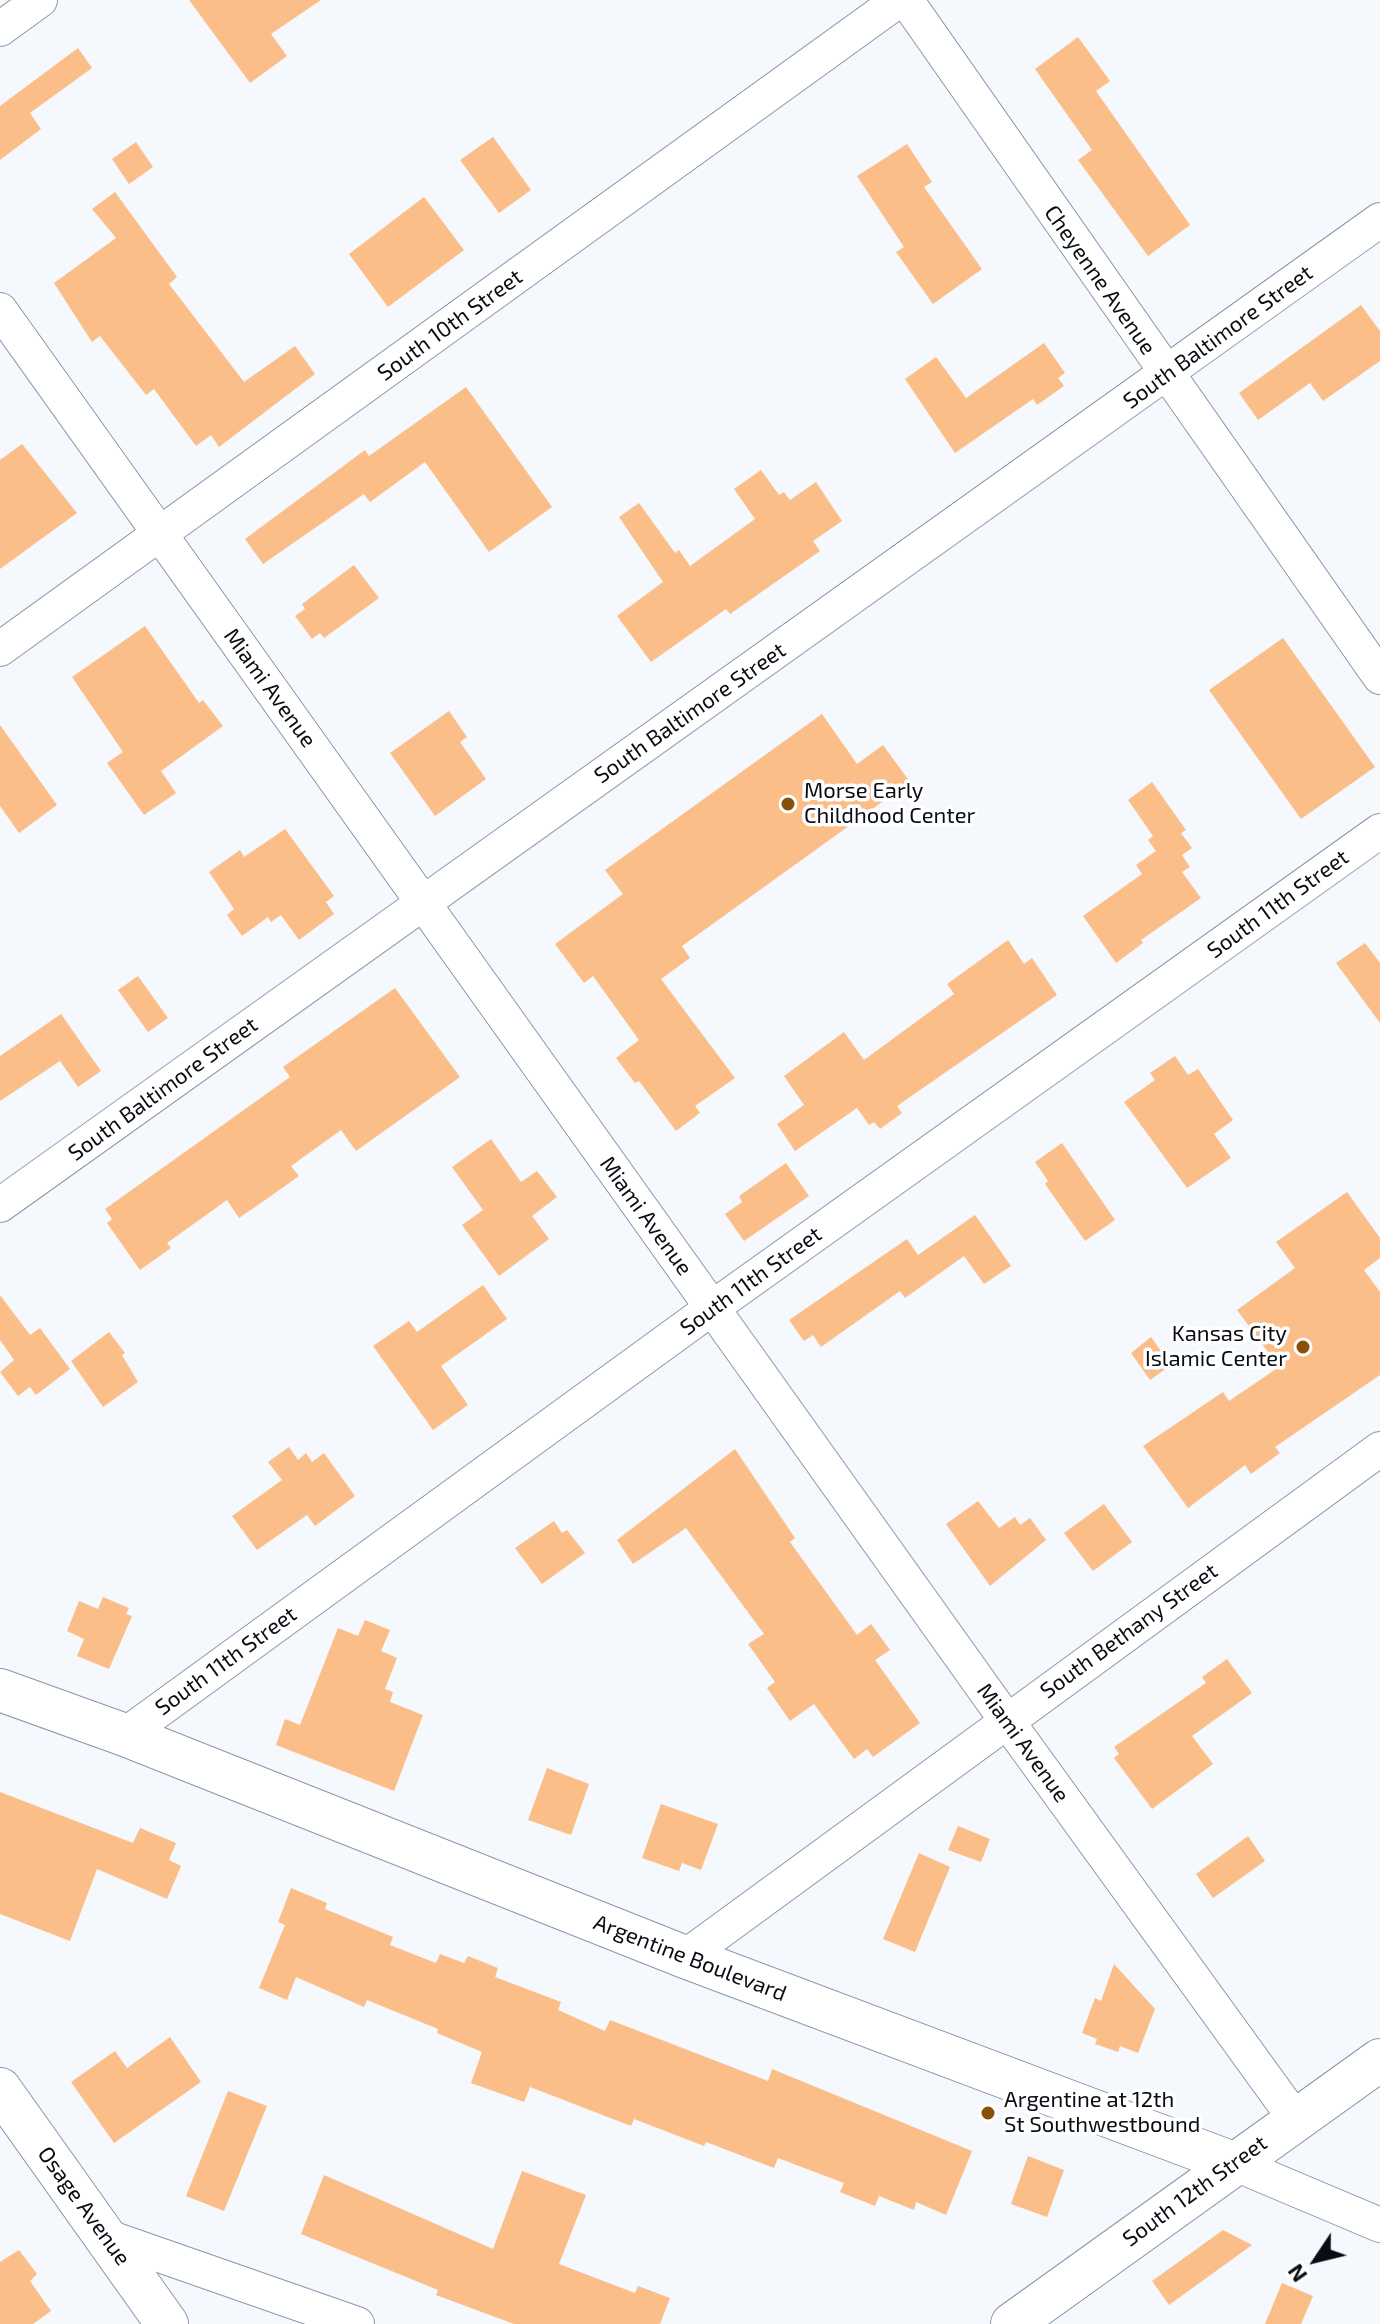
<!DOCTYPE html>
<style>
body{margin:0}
#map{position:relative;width:1380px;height:2324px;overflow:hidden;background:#f5f8fc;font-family:"Exo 2",sans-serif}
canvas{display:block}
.north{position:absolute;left:1276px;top:2220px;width:80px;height:80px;-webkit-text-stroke:6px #fff;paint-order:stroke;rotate:235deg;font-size:22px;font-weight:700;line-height:32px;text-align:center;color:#080d13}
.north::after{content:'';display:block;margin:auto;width:28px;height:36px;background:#080d13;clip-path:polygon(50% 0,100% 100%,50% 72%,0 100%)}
</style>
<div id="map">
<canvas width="1380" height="2324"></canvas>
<div class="north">N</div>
</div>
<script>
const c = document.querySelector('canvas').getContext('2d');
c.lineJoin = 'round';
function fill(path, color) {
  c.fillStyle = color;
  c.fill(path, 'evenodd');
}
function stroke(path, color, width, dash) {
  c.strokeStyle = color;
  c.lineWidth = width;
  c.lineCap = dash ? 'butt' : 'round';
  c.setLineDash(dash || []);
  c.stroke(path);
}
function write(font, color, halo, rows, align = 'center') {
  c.font = font + ' "Exo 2",sans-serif';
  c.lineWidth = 7;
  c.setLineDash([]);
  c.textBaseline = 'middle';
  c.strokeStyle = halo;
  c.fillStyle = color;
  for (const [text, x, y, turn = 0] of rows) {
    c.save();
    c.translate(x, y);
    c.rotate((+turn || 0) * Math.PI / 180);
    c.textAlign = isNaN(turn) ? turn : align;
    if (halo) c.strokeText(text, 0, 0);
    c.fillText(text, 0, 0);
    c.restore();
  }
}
const building = new Path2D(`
 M 189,0 L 321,0 L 271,34 L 287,56 L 250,83 Z
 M 1078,37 L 1110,81 L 1096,91 L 1190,225 L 1148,256 L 1078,160 L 1092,150 L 1035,69 Z
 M 78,48 L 92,68 L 30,113 L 41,129 L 0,160 L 0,106 Z
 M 493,137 L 531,190 L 499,213 L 460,160 Z
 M 136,142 L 153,167 L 129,184 L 112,159 Z
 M 907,144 L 932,182 L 924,187 L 982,269 L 933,304 L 896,252 L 904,247 L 857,176 Z
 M 115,192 L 177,277 L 169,284 L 244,382 L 295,346 L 315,374 L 219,447 L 211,435 L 196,446 L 154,389 L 146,395 L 100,336 L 92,342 L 54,283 L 116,238 L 92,209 Z
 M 424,197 L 464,250 L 388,307 L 349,254 Z
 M 1361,305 L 1380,331 L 1380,361 L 1323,401 L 1310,383 L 1258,420 L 1239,393 Z
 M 1044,343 L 1065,373 L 1058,378 L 1064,386 L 1037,405 L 1033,399 L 955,453 L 905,379 L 936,357 L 966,398 Z
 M 466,387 L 552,507 L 489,552 L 425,462 L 370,502 L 364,494 L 263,564 L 245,539 L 365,450 L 369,456 Z
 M 22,444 L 77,513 L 0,569 L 0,460 Z
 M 761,470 L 779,495 L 784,492 L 790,500 L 816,482 L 842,521 L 813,541 L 820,551 L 730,614 L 726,609 L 651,662 L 617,616 L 663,582 L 619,517 L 639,503 L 675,553 L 679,550 L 690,566 L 755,519 L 734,489 Z
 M 354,565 L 379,598 L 324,638 L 320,633 L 312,639 L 295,616 L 305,609 L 302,604 Z
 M 145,626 L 199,703 L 203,700 L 223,726 L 161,771 L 176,793 L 144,815 L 107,763 L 123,752 L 72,677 Z
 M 1283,638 L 1375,767 L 1301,819 L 1209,690 Z
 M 449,711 L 467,737 L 460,742 L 486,779 L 435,816 L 390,753 Z
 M 822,714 L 857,764 L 883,745 L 910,782 L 682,946 L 690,958 L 661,979 L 735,1078 L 695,1106 L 700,1113 L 676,1131 L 639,1081 L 635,1083 L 616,1058 L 639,1040 L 593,976 L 584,983 L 555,944 L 623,894 L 605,870 Z
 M 0,725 L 57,805 L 19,833 L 0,806 Z
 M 1152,782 L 1186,830 L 1181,833 L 1192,848 L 1182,855 L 1190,867 L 1182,872 L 1201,898 L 1141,940 L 1143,943 L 1116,963 L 1083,916 L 1142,874 L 1136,865 L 1156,851 L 1148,840 L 1153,836 L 1128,800 Z
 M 285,829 L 334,896 L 326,902 L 334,914 L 299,940 L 281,915 L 271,922 L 268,917 L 242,936 L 227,915 L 234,909 L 209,872 L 240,850 L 244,857 Z
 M 1008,940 L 1024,964 L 1032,958 L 1057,995 L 897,1106 L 902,1113 L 880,1129 L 874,1122 L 869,1125 L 857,1108 L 795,1151 L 777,1124 L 804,1105 L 784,1076 L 844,1032 L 864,1060 L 954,994 L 947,984 Z
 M 1365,943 L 1380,963 L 1380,1023 L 1336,963 Z
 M 138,976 L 168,1018 L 148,1032 L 118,990 Z
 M 395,988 L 460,1077 L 356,1151 L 341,1130 L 291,1166 L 299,1176 L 268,1198 L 239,1218 L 227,1200 L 167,1243 L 171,1248 L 140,1270 L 107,1223 L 112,1219 L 105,1209 L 290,1077 L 283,1067 Z
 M 61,1014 L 101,1071 L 78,1087 L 60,1061 L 0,1101 L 0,1056 Z
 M 1175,1056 L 1188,1075 L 1198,1069 L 1233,1120 L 1214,1134 L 1231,1158 L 1187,1188 L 1124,1102 L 1155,1080 L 1150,1073 Z
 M 491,1139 L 521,1182 L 537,1171 L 557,1197 L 532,1216 L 549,1239 L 499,1276 L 462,1225 L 483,1210 L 452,1167 Z
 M 1062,1143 L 1115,1220 L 1085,1241 L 1045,1184 L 1048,1181 L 1035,1162 Z
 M 786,1163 L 809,1196 L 744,1241 L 725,1214 L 742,1202 L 739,1196 Z
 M 1347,1192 L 1380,1238 L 1380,1258 L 1364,1270 L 1380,1292 L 1380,1375 L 1275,1447 L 1280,1453 L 1251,1474 L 1245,1465 L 1188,1508 L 1143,1446 L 1223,1392 L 1229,1401 L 1279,1367 L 1237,1310 L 1295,1268 L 1276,1242 Z
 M 975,1215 L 1011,1266 L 984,1284 L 964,1256 L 905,1298 L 900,1291 L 821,1347 L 813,1335 L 804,1341 L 789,1320 L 907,1239 L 918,1255 Z
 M 483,1285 L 507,1319 L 441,1366 L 468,1405 L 433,1430 L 373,1346 L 409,1321 L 417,1332 Z
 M 0,1295 L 30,1335 L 40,1328 L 70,1369 L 36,1395 L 30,1387 L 18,1396 L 0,1372 L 14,1360 L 0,1340 Z
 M 109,1332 L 125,1353 L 122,1355 L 138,1382 L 103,1407 L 71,1361 Z
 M 1151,1337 L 1171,1365 L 1150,1380 L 1131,1353 Z
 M 289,1447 L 298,1460 L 306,1453 L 312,1462 L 324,1453 L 355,1496 L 315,1526 L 307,1515 L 257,1550 L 232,1516 L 282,1480 L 268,1462 Z
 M 735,1449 L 795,1538 L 790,1542 L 857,1635 L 871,1624 L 890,1650 L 875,1660 L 920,1723 L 873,1757 L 867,1749 L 854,1759 L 814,1704 L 790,1721 L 767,1688 L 775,1682 L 748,1644 L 764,1634 L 686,1528 L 633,1564 L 617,1540 Z
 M 978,1501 L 999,1528 L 1015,1517 L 1020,1525 L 1030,1518 L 1046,1540 L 990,1586 L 946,1524 Z
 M 1104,1504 L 1132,1542 L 1093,1571 L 1064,1533 Z
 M 554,1521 L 562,1533 L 567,1530 L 585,1553 L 542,1584 L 515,1548 Z
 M 103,1597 L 129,1608 L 126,1614 L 132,1616 L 109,1669 L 77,1656 L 84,1639 L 67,1631 L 79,1601 L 98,1609 Z
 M 365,1620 L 390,1630 L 381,1651 L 397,1658 L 385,1689 L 393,1692 L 390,1702 L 423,1715 L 394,1791 L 276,1745 L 285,1719 L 300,1725 L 338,1628 L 358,1636 Z
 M 1227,1659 L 1252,1693 L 1192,1736 L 1213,1764 L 1152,1809 L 1114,1758 L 1119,1754 L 1114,1747 L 1206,1683 L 1202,1677 Z
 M 547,1768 L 589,1784 L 571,1835 L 528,1820 Z
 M 0,1792 L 133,1843 L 140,1828 L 176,1843 L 169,1860 L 181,1866 L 167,1899 L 97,1869 L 70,1941 L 0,1914 Z
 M 661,1804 L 718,1824 L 701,1870 L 682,1863 L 679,1871 L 642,1858 Z
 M 958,1826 L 990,1839 L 981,1862 L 948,1850 Z
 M 1248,1836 L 1265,1861 L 1213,1898 L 1196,1874 Z
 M 919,1853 L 950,1867 L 915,1952 L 883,1939 Z
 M 291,1888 L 327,1903 L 325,1909 L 393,1937 L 390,1945 L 436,1963 L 440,1954 L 464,1963 L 468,1956 L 498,1968 L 495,1977 L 561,2002 L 558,2010 L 605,2031 L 610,2020 L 768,2081 L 772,2069 L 972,2151 L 946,2215 L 916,2202 L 914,2210 L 879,2196 L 875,2206 L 840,2192 L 844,2183 L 778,2158 L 774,2168 L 706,2142 L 704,2146 L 634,2119 L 631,2126 L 530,2087 L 524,2102 L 471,2083 L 482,2052 L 437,2033 L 438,2029 L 367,2000 L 364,2007 L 296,1977 L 287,2000 L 259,1988 L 285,1925 L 278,1922 Z
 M 1114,1964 L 1155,2009 L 1138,2053 L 1120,2046 L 1118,2052 L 1095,2044 L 1097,2039 L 1082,2033 L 1095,1998 L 1101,2001 Z
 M 170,2037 L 201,2082 L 114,2143 L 71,2082 L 115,2051 L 127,2068 Z
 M 228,2091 L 267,2106 L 224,2211 L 186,2196 Z
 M 1028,2156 L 1064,2170 L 1047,2217 L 1011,2204 Z
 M 522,2171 L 586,2195 L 559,2264 L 635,2293 L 638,2286 L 670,2298 L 660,2324 L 514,2324 L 436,2295 L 438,2290 L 301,2234 L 324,2175 L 493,2249 Z
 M 1223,2230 L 1252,2245 L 1169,2305 L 1152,2281 Z
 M 19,2250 L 37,2274 L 30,2281 L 51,2311 L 33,2324 L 0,2324 L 0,2262 Z
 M 1282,2283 L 1313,2296 L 1301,2324 L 1265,2324 Z`);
const minor = new Path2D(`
 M 906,0 L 1380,677
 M 0,29 L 40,0
 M 0,310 L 1007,1721 L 1296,2120
 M 0,649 L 899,0
 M 0,1205 L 1380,220
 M 125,1735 L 712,1308 L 1380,831
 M 685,1957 L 1380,1449
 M 1233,2163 L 1380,2225
 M 105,2236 L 357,2324`);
const tertiary = new Path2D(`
 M 0,1690 L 125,1735 L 685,1957 L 1233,2163
 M 0,2089 L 167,2324
 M 1012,2324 L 1380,2060`);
const markers = [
 [788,804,8,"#8a4f09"],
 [1303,1347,8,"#8a4f09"],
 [988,2113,8,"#8a4f09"]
];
const streetNames = [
 ["Cheyenne Avenue",1100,280,55],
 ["South 10th Street",450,325,-36],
 ["South Baltimore Street",1218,337,-36],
 ["Miami Avenue",270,688,54],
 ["South Baltimore Street",690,713,-35],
 ["South 11th Street",1278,904,-36],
 ["South Baltimore Street",163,1089,-36],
 ["Miami Avenue",646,1216,54],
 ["South 11th Street",751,1281,-36],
 ["South Bethany Street",1129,1631,-36],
 ["South 11th Street",226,1661,-36],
 ["Miami Avenue",1023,1743,54],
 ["Argentine Boulevard",690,1958,21],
 ["South 12th Street",1195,2191,-36],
 ["Osage Avenue",84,2206,54]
];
const poiNames = [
 ["Morse Early",804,791],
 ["Childhood Center",804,816],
 ["Kansas City",1287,1334,"right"],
 ["Islamic Center",1287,1359,"right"],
 ["Argentine at 12th",1004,2100],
 ["St Southwestbound",1004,2125]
];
fill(building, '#fcbe89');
stroke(minor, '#8897a9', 36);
stroke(tertiary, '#8897a9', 44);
stroke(minor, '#fff', 34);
stroke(tertiary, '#fff', 42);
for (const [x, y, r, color] of markers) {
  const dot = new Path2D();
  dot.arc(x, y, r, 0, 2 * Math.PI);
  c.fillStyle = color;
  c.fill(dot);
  stroke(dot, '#fff', 3);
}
write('22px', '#080d13', '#fff', streetNames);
write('22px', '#080d13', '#fff', poiNames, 'left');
</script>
